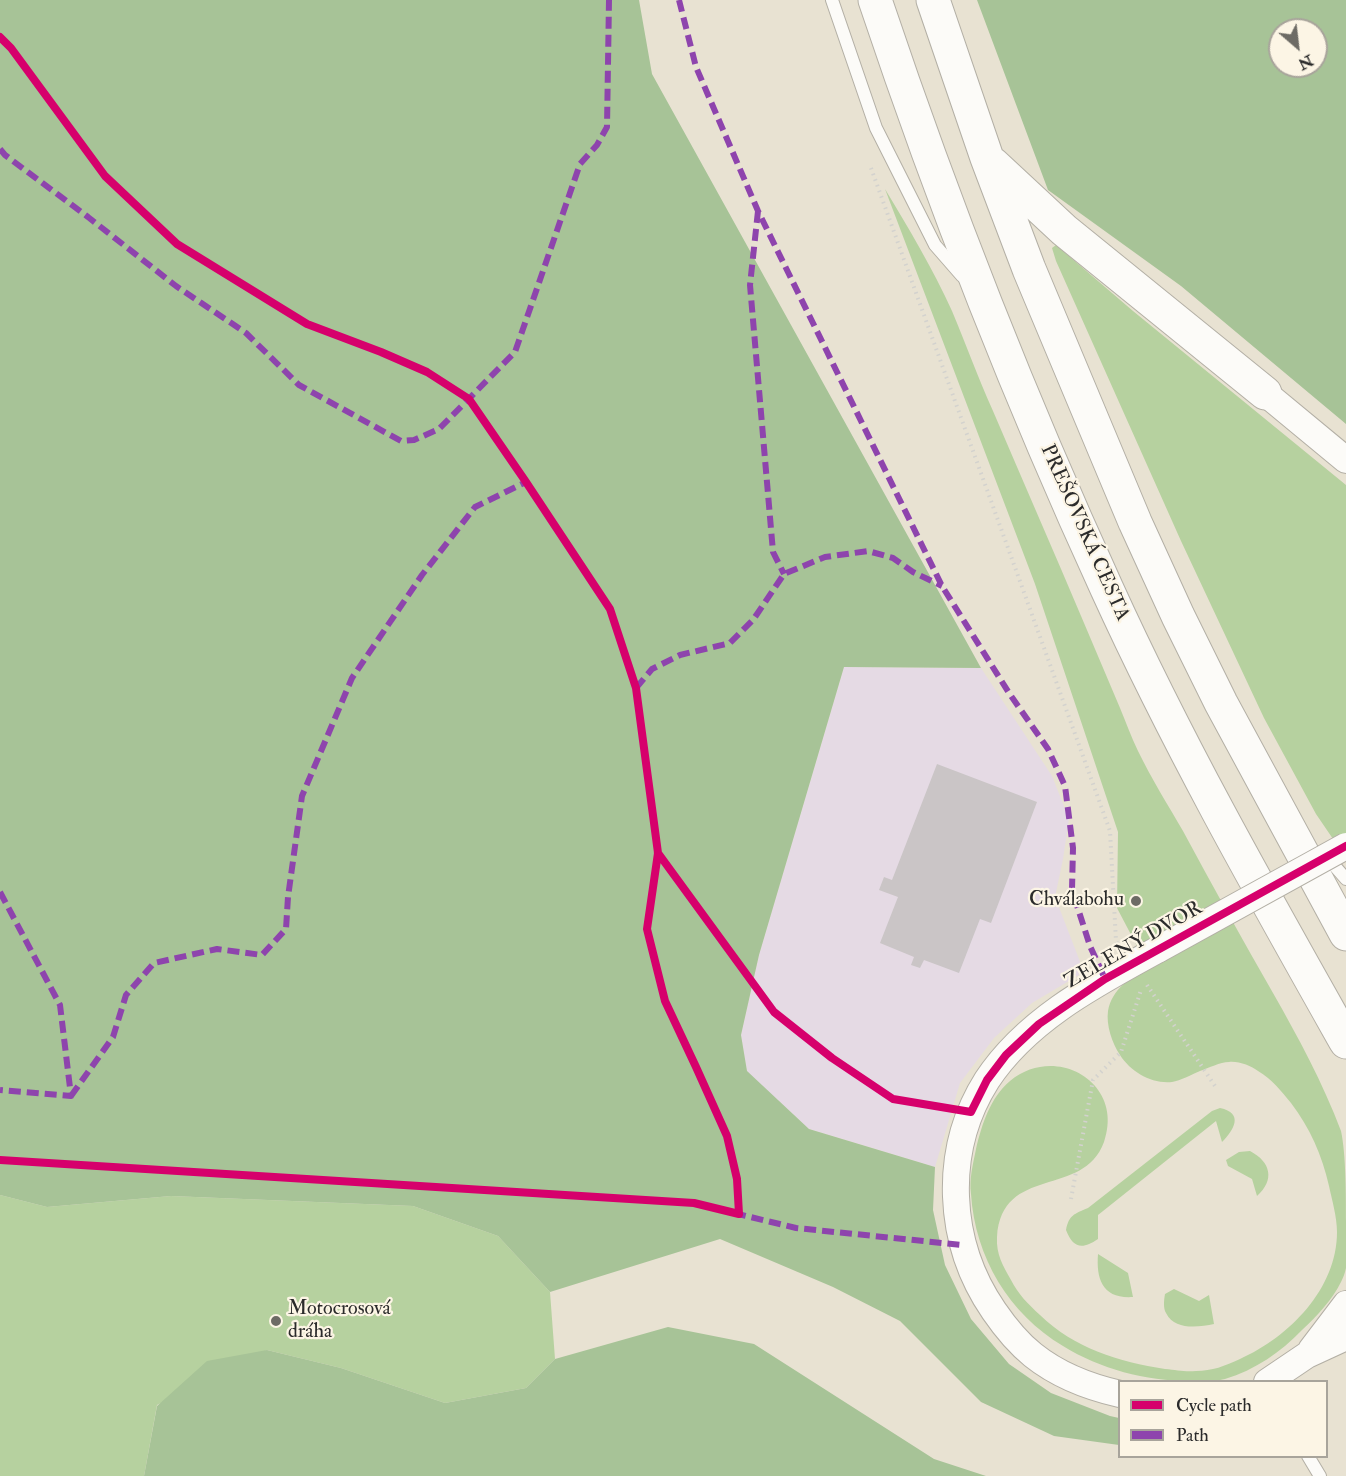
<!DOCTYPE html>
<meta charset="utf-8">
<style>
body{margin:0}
#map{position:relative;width:1346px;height:1476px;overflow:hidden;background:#e8e2d2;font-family:"IM FELL Double Pica",serif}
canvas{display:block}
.legend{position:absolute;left:1118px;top:1380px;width:210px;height:78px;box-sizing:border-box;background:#fcf5e5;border:2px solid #a8a49b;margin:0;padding:8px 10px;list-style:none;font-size:18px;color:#2b2b2b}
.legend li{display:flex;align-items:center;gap:12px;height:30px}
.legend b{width:30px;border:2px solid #a8a49b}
.north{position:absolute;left:1268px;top:18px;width:60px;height:60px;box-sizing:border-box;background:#fcf5e5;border:2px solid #a8a49b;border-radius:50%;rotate:152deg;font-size:16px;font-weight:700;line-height:24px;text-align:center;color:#2b2b2b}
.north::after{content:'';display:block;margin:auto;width:21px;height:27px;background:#6d6b65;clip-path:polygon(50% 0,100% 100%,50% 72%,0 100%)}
</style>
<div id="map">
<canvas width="1346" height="1476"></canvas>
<ul class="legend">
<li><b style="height:8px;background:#d6006c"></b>Cycle path</li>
<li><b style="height:8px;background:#8e44ad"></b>Path</li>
</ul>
<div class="north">N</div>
</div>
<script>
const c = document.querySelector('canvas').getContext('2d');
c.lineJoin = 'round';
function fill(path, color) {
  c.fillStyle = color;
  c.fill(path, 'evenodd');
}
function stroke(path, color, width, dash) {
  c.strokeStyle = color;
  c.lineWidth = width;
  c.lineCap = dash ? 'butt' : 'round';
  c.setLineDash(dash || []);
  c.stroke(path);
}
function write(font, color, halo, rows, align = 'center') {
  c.font = font + ' "IM FELL Double Pica",serif';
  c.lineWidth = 4.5;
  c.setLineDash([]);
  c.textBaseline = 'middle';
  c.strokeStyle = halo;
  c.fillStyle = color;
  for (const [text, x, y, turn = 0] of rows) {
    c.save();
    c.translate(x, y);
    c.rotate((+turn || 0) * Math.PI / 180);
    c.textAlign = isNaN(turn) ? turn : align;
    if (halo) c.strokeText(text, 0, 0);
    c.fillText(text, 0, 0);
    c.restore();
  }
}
const built = new Path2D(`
 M 844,667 L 981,668 L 1052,776 L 1069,819 L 1063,859 L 1055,897 L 1084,972 L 1032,1003 L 994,1038 L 960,1083 L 935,1167 L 809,1129 L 747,1072 L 741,1035 L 759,955 Z`);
const green = new Path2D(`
 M 885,189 C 909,229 933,269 952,311 C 966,344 978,378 993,411 C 1023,481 1054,552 1084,623 C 1096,651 1108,680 1120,708 C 1126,722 1131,737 1138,751 C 1151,778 1168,805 1183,831 C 1212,885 1242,939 1273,993 C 1298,1037 1323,1083 1341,1131 C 1346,1154 1346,1196 1346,1222 C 1346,1235 1346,1256 1346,1268 C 1345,1273 1343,1278 1341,1282 C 1332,1300 1317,1316 1302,1330 C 1281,1352 1255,1370 1225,1379 C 1213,1382 1208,1381 1195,1381 C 1149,1382 1102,1370 1063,1346 C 1009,1314 975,1257 971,1194 C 969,1179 973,1164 976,1149 C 982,1124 990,1098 1010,1081 C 1056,1043 1125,1083 1104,1142 C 1083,1199 1002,1164 997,1237 C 996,1254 1003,1266 1011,1280 C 1018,1294 1028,1304 1040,1315 C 1074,1348 1119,1362 1165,1369 C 1177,1370 1184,1372 1196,1371 C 1212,1371 1225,1366 1240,1359 C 1289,1337 1337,1289 1337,1232 C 1337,1217 1332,1200 1329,1186 C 1322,1155 1310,1128 1291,1103 C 1281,1091 1272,1079 1258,1071 C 1251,1066 1239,1061 1229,1062 C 1220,1062 1209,1068 1200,1071 C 1193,1074 1180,1081 1172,1082 C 1151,1084 1131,1072 1120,1055 C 1112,1043 1106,1025 1108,1011 C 1112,989 1130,978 1148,967 L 1117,908 L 1118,832 L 1035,584 Z
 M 1056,245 L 1133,311 L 1346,485 L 1346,858 L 1316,814 L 1264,718 L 1181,541 L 1056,261 L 1052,248 Z
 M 1220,1108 C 1244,1113 1234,1130 1222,1142 L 1216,1121 L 1098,1215 L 1098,1239 C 1082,1250 1073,1248 1066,1230 C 1069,1215 1074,1214 1088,1208 L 1212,1111 Z
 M 1250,1151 C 1271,1162 1275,1180 1257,1196 L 1252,1179 L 1228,1166 L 1226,1160 L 1239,1152 Z
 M 0,1195 L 47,1207 L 171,1196 L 413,1206 L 498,1236 L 550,1292 L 555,1359 L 526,1388 L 445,1403 L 341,1368 L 267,1350 L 157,1405 L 144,1476 L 0,1476 Z
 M 1098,1254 L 1128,1273 L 1133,1297 C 1103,1299 1096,1280 1098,1254 Z
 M 1174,1289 L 1199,1301 L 1209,1295 L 1214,1324 C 1199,1327 1175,1331 1166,1313 C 1163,1308 1164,1300 1165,1294 Z`);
const forest = new Path2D(`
 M 0,0 L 639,0 L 652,74 L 981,668 L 844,667 L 759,955 L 741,1035 L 747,1071 L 809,1129 L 935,1167 L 933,1210 L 945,1265 L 971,1319 L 1009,1364 L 1051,1393 L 1110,1416 L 1119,1418 L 1119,1445 L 1054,1436 L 981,1402 L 900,1321 L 833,1287 L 720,1239 L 550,1292 L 498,1236 L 413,1206 L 171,1196 L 47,1207 L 0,1195 Z
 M 977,0 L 1346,0 L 1346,424 L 1181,286 L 1048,190 ZM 1280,30 L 1316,30 L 1316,66 L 1280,66 Z
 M 668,1327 L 754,1344 L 934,1459 L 986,1476 L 144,1476 L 157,1406 L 207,1361 L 267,1350 L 341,1368 L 445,1403 L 526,1388 L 555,1359 Z`);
const building = new Path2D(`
 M 937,764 L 1037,802 L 991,923 L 980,919 L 959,973 L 924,960 L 920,968 L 911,965 L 914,957 L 880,943 L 898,897 L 879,890 L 884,877 L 892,880 Z`);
const path = new Path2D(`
 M 871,168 L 1110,831 L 1116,941 L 1117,943
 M 1147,985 L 1215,1086
 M 1071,1199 L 1093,1080 L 1121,1052 L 1141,990`);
const lane = new Path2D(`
 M 832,0 L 876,128 L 935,245 L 962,276
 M 1325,855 L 1346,879
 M 1308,1456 L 1320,1476`);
const street = new Path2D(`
 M 1265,393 L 1346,460
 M 1311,1350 L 1346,1304
 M 1267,1382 L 1307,1355 L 1346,1337
 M 1120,1394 C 1089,1387 1058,1375 1033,1355 C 1018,1343 1005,1327 994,1311 C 947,1243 942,1151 987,1080 C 1027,1019 1097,983 1159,949`);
const highway = new Path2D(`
 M 875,0 C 942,200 1019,397 1107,589 C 1178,745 1262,893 1346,1042
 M 933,0 L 987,158 L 1029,269 L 1135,522 L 1178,616 L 1221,703 L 1346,934
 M 993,164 L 1064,230 L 1265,393`);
const streetBridge = new Path2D(`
 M 1159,949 L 1346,846`);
const quiet = new Path2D(`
 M 679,0 L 696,67 L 758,211 L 942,586 L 1009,693 L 1048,749 L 1065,786 L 1073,848 L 1072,890 L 1090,946 L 1105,979
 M 0,149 L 5,155 L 88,217 L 176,286 L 246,333 L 299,385 L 401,441 L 414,440 L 439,429 L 515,352 L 580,164 L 597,145 L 607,127 L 609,0
 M 758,211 L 750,285 L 773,552 L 784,574
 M 636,688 L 652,669 L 680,655 L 730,643 L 753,620 L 784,574 L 825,557 L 868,551 L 893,558 L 913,572 L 942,586
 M 0,892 L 60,1005 L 71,1096 L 0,1090
 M 71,1096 L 113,1037 L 126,995 L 154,963 L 217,949 L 262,955 L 286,929 L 288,897 L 302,796 L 352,678 L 422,575 L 475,507 L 526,482
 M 734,1213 L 796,1228 L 962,1245`);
const cycleway = new Path2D(`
 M 0,37 L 11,48 L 105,176 L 177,244 L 307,324 L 381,352 L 427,372 L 469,399 L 526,482 L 610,609 L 636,688 L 658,853 L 647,929 L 665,1001 L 696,1067 L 727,1136 L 737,1179 L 739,1214 L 694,1203 L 0,1160
 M 658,853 L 774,1012 L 832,1058 L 893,1099 L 971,1112 L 987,1080 L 1006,1055 L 1039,1024 L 1105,979 L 1346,846`);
const markers = [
 [1136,901,6,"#6d6b65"],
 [276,1321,6,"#6d6b65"]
];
const streetNames = [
 ["PREŠOVSKÁ CESTA",1084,533,66],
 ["ZELENÝ DVOR",1134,946,-30]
];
const poiNames = [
 ["Chválabohu",1124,901],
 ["Motocrosová",288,1310,"left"],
 ["dráha",288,1333,"left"]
];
fill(built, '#e5dae4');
fill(green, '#b6d19f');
fill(forest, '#a7c397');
fill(building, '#cac5c6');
stroke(lane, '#b3afa5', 14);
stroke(street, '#b3afa5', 28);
stroke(highway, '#b3afa5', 35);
stroke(path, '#d3d2ce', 4, [1.5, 4.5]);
stroke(lane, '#fcfbf8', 12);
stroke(street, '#fcfbf8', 26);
stroke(highway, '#fcfbf8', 33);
stroke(streetBridge, '#b3afa5', 28, []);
stroke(streetBridge, '#fcfbf8', 26);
stroke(quiet, '#8e44ad', 6, [12, 6]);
stroke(cycleway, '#d6006c', 8);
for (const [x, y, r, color] of markers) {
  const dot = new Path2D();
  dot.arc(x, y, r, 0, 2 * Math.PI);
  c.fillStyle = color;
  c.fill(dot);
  stroke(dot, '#fcf5e5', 2);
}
write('20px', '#2b2b2b', '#fcf5e5', streetNames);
write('20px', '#2b2b2b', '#fcf5e5', poiNames, 'right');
</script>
